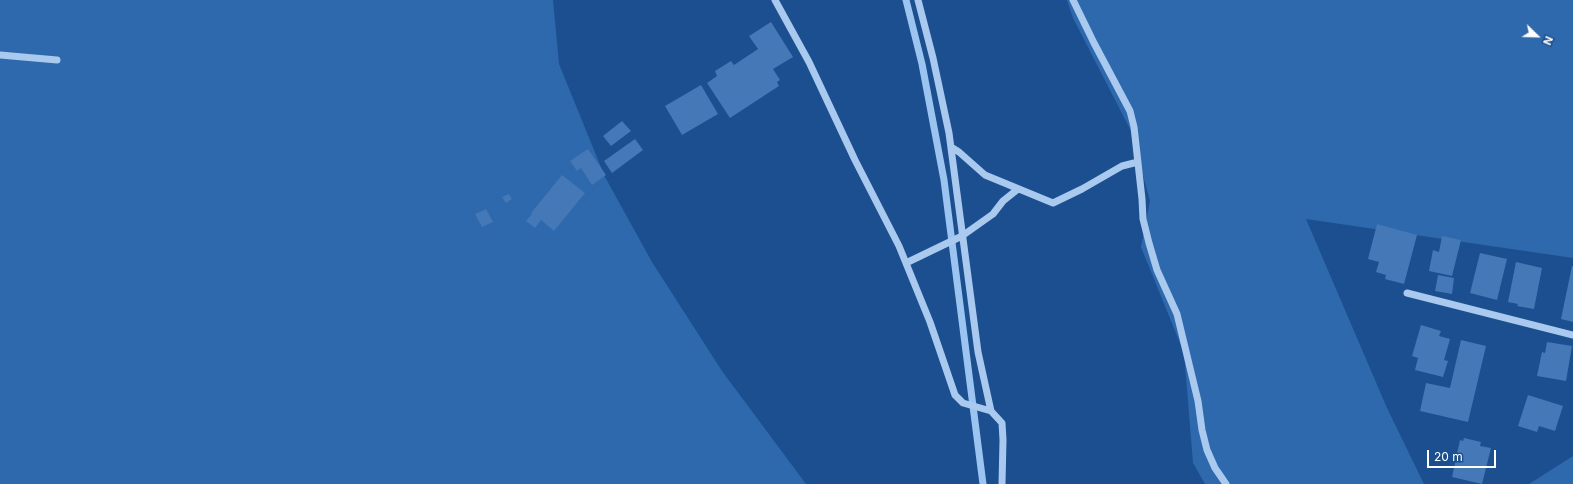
<!DOCTYPE html>
<style>
body{margin:0}
#map{position:relative;width:1573px;height:484px;overflow:hidden;background:#1b4f8f;font-family:Inter,sans-serif}
canvas{display:block}
.north{position:absolute;left:1517px;top:16px;width:40px;height:40px;-webkit-text-stroke:3px #1b4f8f;paint-order:stroke;rotate:113deg;font-size:11px;font-weight:700;line-height:16px;text-align:center;color:#fff}
.north::after{content:'';display:block;margin:auto;width:14px;height:18px;background:#fff;clip-path:polygon(50% 0,100% 100%,50% 72%,0 100%)}
.scale{position:absolute;left:1427px;top:450px;width:69px;height:18px;box-sizing:border-box;border:2px solid #fff;border-top:0;padding-left:5px;font-size:12px;line-height:14px;white-space:nowrap;color:#fff;-webkit-text-stroke:3px #1b4f8f;paint-order:stroke}
</style>
<div id="map">
<canvas width="1573" height="484"></canvas>
<div class="north">N</div>
<div class="scale">20 m</div>
</div>
<script>
const c = document.querySelector('canvas').getContext('2d');
c.lineJoin = 'round';
function fill(path, color) {
  c.fillStyle = color;
  c.fill(path, 'evenodd');
}
function stroke(path, color, width, dash) {
  c.strokeStyle = color;
  c.lineWidth = width;
  c.lineCap = dash ? 'butt' : 'round';
  c.setLineDash(dash || []);
  c.stroke(path);
}
const green = new Path2D(`
 M 0,0 L 553,0 L 559,64 L 605,177 L 652,262 L 722,371 L 806,484 L 0,484 Z
 M 1067,0 L 1573,0 L 1573,258 L 1306,219 L 1387,408 L 1424,484 L 1205,484 L 1193,463 L 1184,353 L 1141,247 L 1150,201 L 1131,131 L 1073,18 Z
 M 1573,456 L 1573,484 L 1529,484 Z`);
const stream = new Path2D(`
 M 906,0 L 922,64 L 944,180 L 983,484`);
const building = new Path2D(`
 M 771,22 L 793,57 L 773,69 L 780,80 L 777,82 L 779,86 L 730,118 L 707,83 L 717,76 L 715,71 L 731,61 L 734,65 L 758,49 L 749,36 Z
 M 701,85 L 718,114 L 682,135 L 665,106 Z
 M 622,121 L 631,131 L 611,146 L 603,136 Z
 M 635,139 L 643,150 L 612,173 L 604,161 Z
 M 588,149 L 606,175 L 592,185 L 581,168 L 577,171 L 570,161 Z
 M 562,175 L 585,193 L 554,231 L 541,220 L 535,228 L 526,221 L 532,214 L 531,213 Z
 M 509,194 L 512,199 L 506,203 L 502,197 Z
 M 486,209 L 493,222 L 482,227 L 475,214 Z
 M 1377,224 L 1417,235 L 1404,284 L 1385,279 L 1386,275 L 1376,272 L 1379,262 L 1368,259 Z
 M 1442,236 L 1461,240 L 1452,276 L 1429,271 L 1433,250 L 1439,252 Z
 M 1480,253 L 1507,259 L 1497,300 L 1470,293 Z
 M 1516,262 L 1542,268 L 1534,309 L 1517,306 L 1518,304 L 1508,302 Z
 M 1572,266 L 1573,266 L 1573,322 L 1561,319 Z
 M 1438,275 L 1454,278 L 1452,294 L 1435,291 Z
 M 1421,325 L 1441,331 L 1439,336 L 1450,339 L 1444,360 L 1448,361 L 1443,377 L 1415,370 L 1418,358 L 1412,356 Z
 M 1461,340 L 1486,346 L 1468,422 L 1420,411 L 1426,383 L 1450,388 Z
 M 1547,342 L 1572,346 L 1566,381 L 1537,376 L 1542,352 L 1545,353 Z
 M 1528,395 L 1563,406 L 1555,431 L 1539,426 L 1537,432 L 1518,426 Z
 M 1464,438 L 1481,442 L 1480,446 L 1491,448 L 1482,484 L 1452,477 L 1460,440 L 1463,441 Z`);
const minor = new Path2D(`
 M 775,0 L 809,62 L 855,160 L 899,246 L 930,322 L 955,395 L 963,403 L 991,411 L 1002,423 L 1003,440 L 1002,484
 M 918,0 L 933,58 L 949,133 L 978,352 L 991,411
 M 1073,0 L 1094,43 L 1130,111 L 1134,127 L 1142,199 L 1143,219 L 1149,243 L 1157,270 L 1177,314 L 1198,401 L 1202,430 L 1207,450 L 1215,468 L 1226,484
 M 0,55 L 57,60
 M 951,147 L 959,152 L 985,175 L 1053,203 L 1082,189 L 1122,166 L 1138,162
 M 906,263 L 962,236 L 993,214 L 1003,201 L 1018,189
 M 1407,293 L 1573,335`);
fill(green, '#2e69ad');
stroke(stream, '#9cc4f0', 7);
fill(building, '#4478b7');
stroke(minor, '#a9c9ee', 7);
</script>
